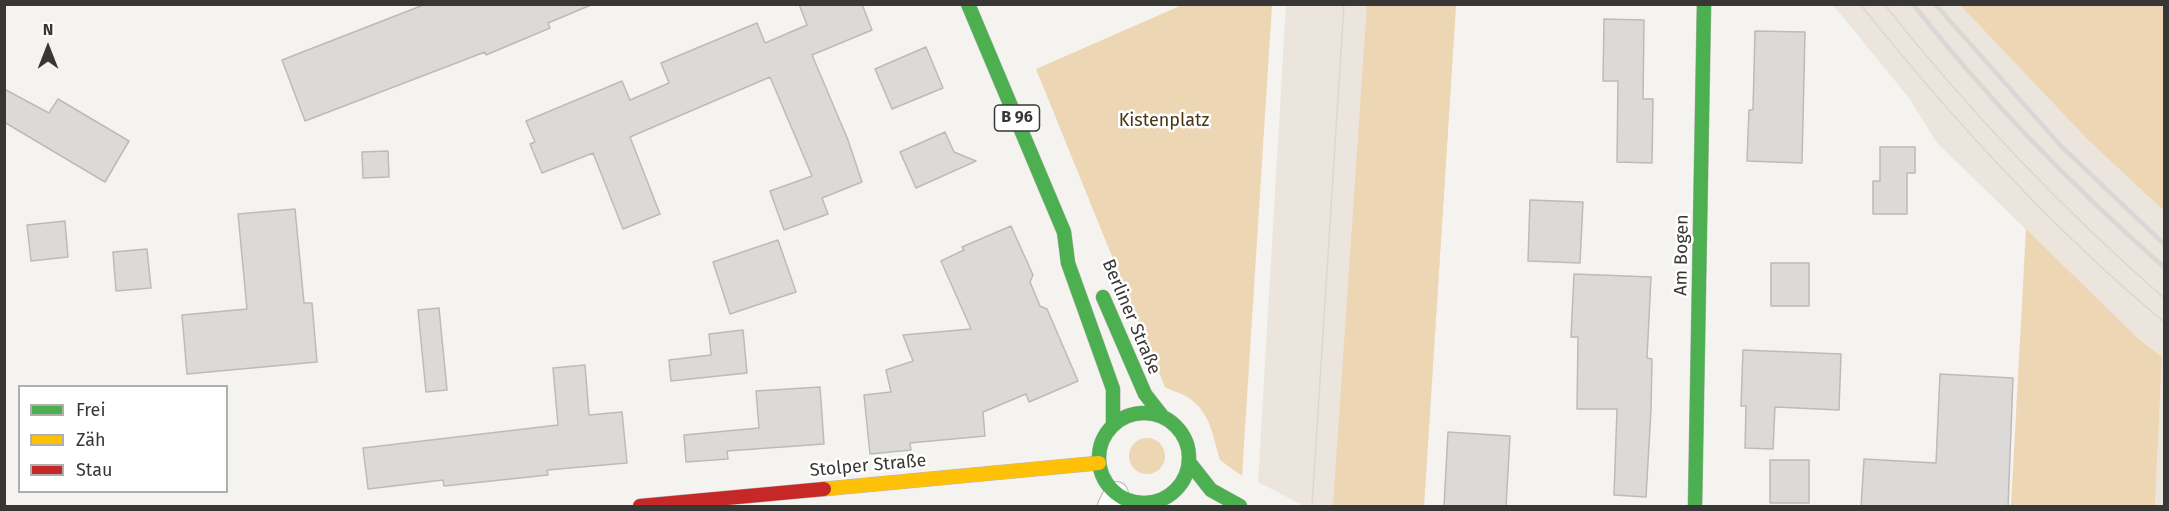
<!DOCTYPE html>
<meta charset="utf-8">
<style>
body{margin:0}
#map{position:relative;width:2169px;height:511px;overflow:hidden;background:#f5f3f0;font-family:"Fira Sans",sans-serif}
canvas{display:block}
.frame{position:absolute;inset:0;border:6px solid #383735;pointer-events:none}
.legend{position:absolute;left:18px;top:385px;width:210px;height:108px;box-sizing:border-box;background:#fff;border:2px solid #afafae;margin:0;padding:8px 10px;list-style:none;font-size:18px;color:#383735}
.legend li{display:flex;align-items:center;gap:12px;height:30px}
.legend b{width:30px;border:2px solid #afafae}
.north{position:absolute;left:18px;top:18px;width:60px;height:60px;-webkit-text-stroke:4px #fff;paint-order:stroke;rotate:0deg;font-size:16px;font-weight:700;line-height:24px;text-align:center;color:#383735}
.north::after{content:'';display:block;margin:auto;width:21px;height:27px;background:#383735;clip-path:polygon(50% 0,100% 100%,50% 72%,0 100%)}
</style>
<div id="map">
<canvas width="2169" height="511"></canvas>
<div class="frame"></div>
<ul class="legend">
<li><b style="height:8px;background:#4caf50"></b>Frei</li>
<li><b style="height:8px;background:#ffc107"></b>Zäh</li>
<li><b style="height:8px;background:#c62828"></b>Stau</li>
</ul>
<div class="north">N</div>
</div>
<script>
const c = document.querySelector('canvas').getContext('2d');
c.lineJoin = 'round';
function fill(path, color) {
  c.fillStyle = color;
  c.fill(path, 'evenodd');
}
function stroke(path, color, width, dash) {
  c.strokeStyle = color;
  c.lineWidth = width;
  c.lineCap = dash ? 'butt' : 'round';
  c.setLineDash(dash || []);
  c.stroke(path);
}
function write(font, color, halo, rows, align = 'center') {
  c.font = font + ' "Fira Sans",sans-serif';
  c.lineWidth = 5;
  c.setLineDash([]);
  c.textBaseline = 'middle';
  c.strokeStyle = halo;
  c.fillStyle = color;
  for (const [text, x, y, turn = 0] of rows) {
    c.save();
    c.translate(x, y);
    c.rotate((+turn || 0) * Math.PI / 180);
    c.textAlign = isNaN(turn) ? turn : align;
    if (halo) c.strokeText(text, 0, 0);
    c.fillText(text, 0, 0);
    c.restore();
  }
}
const built = new Path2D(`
 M 1286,5 L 1456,5 L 1424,506 L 1304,506 L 1258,482 Z
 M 1833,5 L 1960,5 L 2088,140 L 2164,211 L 2164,506 L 2155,506 L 2162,357 L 2141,341 L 1937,143 L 1909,98 Z`);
const green = new Path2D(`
 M 1367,4 L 1456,5 L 1424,506 L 1333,506 Z
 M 1182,5 L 1272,5 L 1242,476 L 1220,460 C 1212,434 1211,412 1186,396 C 1179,392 1171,391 1165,387 L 1036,69 Z
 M 1960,5 L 2164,5 L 2164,211 L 2088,140 Z
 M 2026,229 L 2141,341 L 2162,357 L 2155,506 L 2011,506 Z
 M1129 456a18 18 0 1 1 36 0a18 18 0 1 1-36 0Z`);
const building = new Path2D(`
 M 426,4 L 591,5 L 548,23 L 550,28 L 486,55 L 485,52 L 305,121 L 282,60 Z
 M 799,4 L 862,4 L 872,30 L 812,55 L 848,140 L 862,182 L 822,198 L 828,214 L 784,230 L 770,191 L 812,176 L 770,77 L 630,137 L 660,214 L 623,229 L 593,153 L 542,173 L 530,144 L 535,142 L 526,121 L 622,81 L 630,100 L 669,83 L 661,63 L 757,23 L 765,43 L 807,25 Z
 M 1604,19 L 1644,20 L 1643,99 L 1653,99 L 1652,163 L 1617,162 L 1618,81 L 1603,81 Z
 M 1755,31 L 1805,32 L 1802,163 L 1747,161 L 1749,110 L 1753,110 Z
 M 926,47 L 943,88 L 892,109 L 875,69 Z
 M 4,89 L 49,113 L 58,99 L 129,141 L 105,182 L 4,122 Z
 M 945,132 L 954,152 L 976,161 L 916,188 L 900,152 Z
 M 1880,147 L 1915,147 L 1915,173 L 1907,173 L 1907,214 L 1873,214 L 1873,181 L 1880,181 Z
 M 388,151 L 389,177 L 363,178 L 362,152 Z
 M 1530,200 L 1583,202 L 1580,263 L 1528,261 Z
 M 295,209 L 304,303 L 312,303 L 317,362 L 187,374 L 182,315 L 247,309 L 238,214 Z
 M 65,221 L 68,257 L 31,261 L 27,225 Z
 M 1011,226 L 1033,275 L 1030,282 L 1040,306 L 1047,309 L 1078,381 L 1029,402 L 1026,394 L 983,412 L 985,436 L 910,443 L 911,450 L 870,454 L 864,395 L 891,392 L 886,370 L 913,361 L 903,335 L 971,329 L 941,261 L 964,250 L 962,247 Z
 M 778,240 L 796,292 L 730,314 L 713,262 Z
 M 147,249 L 151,288 L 116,291 L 113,252 Z
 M 1771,263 L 1809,263 L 1809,306 L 1771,306 Z
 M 1574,274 L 1651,277 L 1647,358 L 1652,359 L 1651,410 L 1646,497 L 1614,495 L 1617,409 L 1577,409 L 1578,337 L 1571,337 Z
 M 439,308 L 447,390 L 426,392 L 418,310 Z
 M 743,330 L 747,373 L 671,381 L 669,360 L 711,355 L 709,334 Z
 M 1743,350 L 1841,354 L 1839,410 L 1775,407 L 1773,449 L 1745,448 L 1746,406 L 1741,406 Z
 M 585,365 L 589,415 L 622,412 L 627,463 L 547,470 L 548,475 L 444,486 L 443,480 L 368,489 L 363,448 L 558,425 L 553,368 Z
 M 1940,374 L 2013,378 L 2008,507 L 1861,507 L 1864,459 L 1936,463 Z
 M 820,387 L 824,444 L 727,451 L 728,459 L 686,462 L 684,435 L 759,428 L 756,391 Z
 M 1448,432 L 1510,436 L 1506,507 L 1444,507 Z
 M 1770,460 L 1809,460 L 1809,503 L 1770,503 Z`);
const street = new Path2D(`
 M 1110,506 L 1116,494`);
const fast = new Path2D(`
 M 968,4 L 1064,232 L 1068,263 L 1113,389 L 1113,425
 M 1103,297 L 1145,394 L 1163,417
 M1099 458a45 45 0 1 1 90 0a45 45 0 1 1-90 0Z
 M 1189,462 L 1211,490 L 1240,506
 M 1695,506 L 1704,4`);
const slow = new Path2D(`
 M 824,489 L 1099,463`);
const jam = new Path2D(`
 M 640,506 L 824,489`);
const tram = new Path2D(`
 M 1860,4 C 1952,119 2051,228 2164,322
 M 1884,4 C 1969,111 2062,209 2164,298
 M 1312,506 L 1344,4`);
const rail = new Path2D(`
 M 1913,4 C 1988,100 2073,187 2164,267
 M 1935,4 L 2061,146 L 2164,244`);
const shields = [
 [1017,118,45]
];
const shieldNames = [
 ["B 96",1017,118]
];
const parkNames = [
 ["Kistenplatz",1164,121]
];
const streetNames = [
 ["Am Bogen",1682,255,-89],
 ["Berliner Straße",1131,317,67],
 ["Stolper Straße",868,466,-5]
];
fill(built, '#ebe5dd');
fill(green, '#edd6b3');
fill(building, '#dbdad8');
stroke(building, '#bcbbb9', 1.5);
stroke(street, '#b8b6b5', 26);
stroke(fast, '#b8b6b5', 15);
stroke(slow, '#b8b6b5', 15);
stroke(jam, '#b8b6b5', 15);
stroke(street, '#fefdfd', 24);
stroke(fast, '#4caf50', 14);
stroke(slow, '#ffc107', 14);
stroke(jam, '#c62828', 14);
stroke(tram, '#d9d8d7', 1.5);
stroke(rail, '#d9d8d7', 4.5);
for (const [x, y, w] of shields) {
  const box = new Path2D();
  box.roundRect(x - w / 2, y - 13, w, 26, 4.5);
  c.fillStyle = '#fff';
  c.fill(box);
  stroke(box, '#383735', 1.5);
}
write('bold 16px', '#383735', null, shieldNames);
write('18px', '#493511', '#fff', parkNames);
write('18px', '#383735', '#fff', streetNames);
</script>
